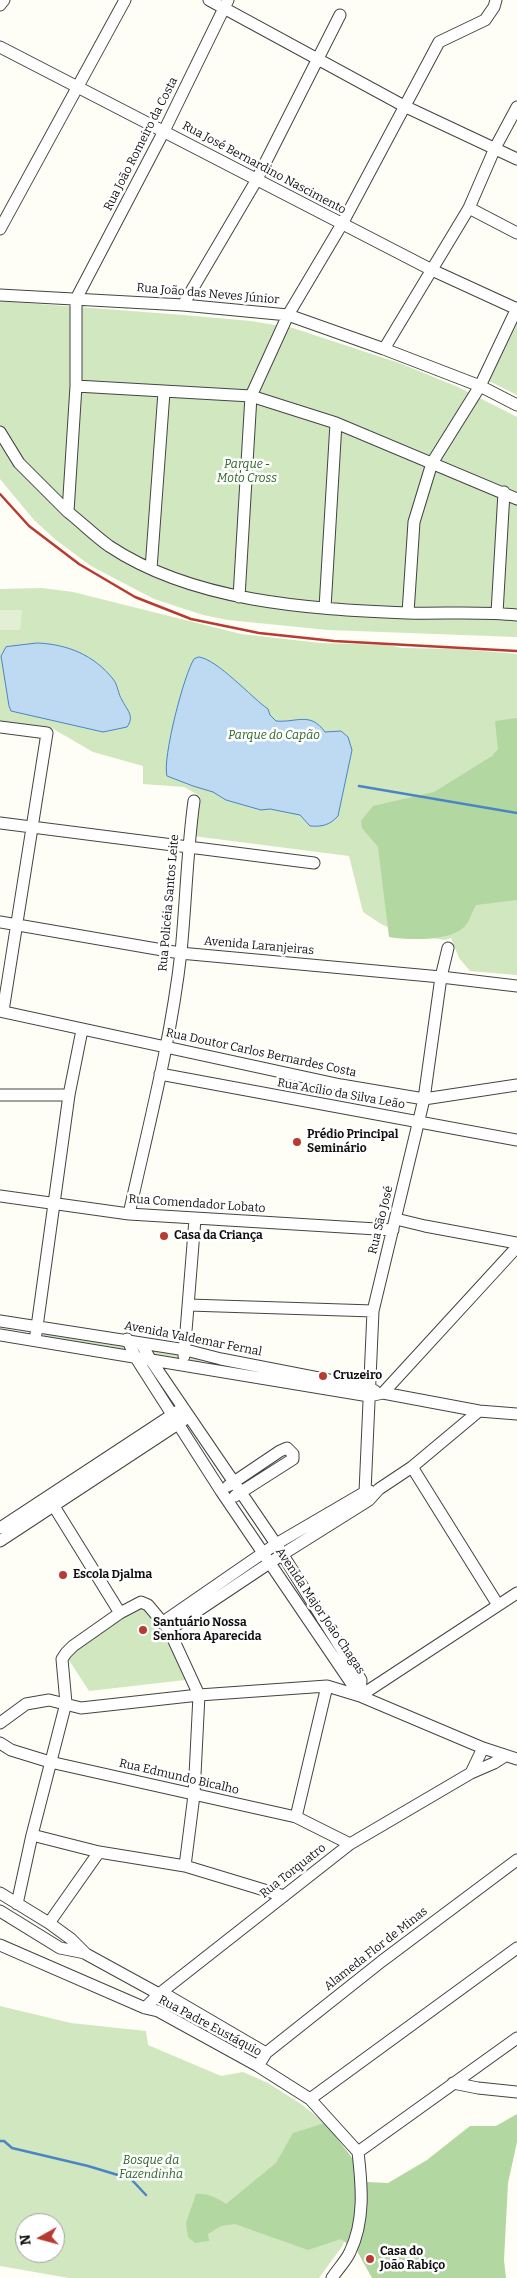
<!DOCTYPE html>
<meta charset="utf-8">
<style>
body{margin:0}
#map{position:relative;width:517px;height:2278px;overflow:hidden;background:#fefef6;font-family:Bitter,serif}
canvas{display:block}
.north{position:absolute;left:15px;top:2213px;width:50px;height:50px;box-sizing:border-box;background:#fff;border:1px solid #a0a0a0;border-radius:50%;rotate:263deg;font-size:14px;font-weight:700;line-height:20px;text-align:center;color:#111}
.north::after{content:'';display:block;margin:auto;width:18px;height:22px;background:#b83b32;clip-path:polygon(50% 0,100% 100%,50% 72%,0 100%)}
</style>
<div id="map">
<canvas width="517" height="2278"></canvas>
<div class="north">N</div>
</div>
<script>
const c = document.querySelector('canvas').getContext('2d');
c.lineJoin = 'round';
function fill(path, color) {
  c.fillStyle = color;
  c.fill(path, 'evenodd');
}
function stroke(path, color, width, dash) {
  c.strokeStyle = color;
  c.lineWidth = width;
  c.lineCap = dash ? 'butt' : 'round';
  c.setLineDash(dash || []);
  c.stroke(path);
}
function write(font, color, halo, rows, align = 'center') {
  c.font = font + ' Bitter,serif';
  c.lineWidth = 5;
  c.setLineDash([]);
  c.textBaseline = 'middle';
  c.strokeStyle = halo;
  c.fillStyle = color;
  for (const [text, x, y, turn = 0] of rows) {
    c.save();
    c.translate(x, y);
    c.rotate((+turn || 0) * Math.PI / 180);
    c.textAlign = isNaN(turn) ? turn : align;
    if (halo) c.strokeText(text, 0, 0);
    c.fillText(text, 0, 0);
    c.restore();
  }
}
const green = new Path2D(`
 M 0,301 L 183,315 L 251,321 L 293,328 L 399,363 L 458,387 L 517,417 L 517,637 L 328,630 L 228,620 L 203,615 L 154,599 L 91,566 L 56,540 L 34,520 L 0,479 Z
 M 517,324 L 517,395 L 489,381 Z
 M 42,588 L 73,592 L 241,634 L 320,643 L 387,645 L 402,648 L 459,649 L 517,654 L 517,975 L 470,971 L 459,958 L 451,938 L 445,940 L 403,934 L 381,924 L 363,912 L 349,856 L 193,836 L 200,796 L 184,787 L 143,784 L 143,766 L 93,752 L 50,727 L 0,722 L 0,589 Z
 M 44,1331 L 124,1340 L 132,1355 L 43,1339 Z
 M 148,1348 L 201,1358 L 200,1367 L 156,1359 Z
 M 139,1604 L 167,1630 L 187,1674 L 185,1680 L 89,1691 L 67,1657 Z
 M 0,2006 L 71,2023 L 146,2031 L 148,2045 L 221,2076 L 243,2072 L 268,2083 L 301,2104 L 325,2123 L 355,2205 L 343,2245 L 319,2278 L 69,2278 L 0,2266 ZM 25,2223 L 55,2223 L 55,2253 L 25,2253 Z`);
const forest = new Path2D(`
 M 517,718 L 517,900 L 476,905 C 472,911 470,921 465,926 C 451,942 408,940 389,937 L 378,847 L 362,828 L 361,821 L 373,806 L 434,792 L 492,756 L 498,749 L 495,721 Z
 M 517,2114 L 517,2142 L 508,2183 L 504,2260 L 506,2278 L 372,2278 L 357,2251 L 341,2239 L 308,2250 L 235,2224 L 221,2226 L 208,2234 L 209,2241 L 195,2243 L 188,2237 L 186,2223 L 196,2194 C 207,2193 217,2198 226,2204 L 276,2163 L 293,2133 L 325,2123 L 350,2155 L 367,2182 L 388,2183 L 427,2160 L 470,2126 L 496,2126 Z`);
const pitch = new Path2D(`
 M 0,610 L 22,610 L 20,630 L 0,630 Z`);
const water = new Path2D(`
 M 37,643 C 67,644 94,655 113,679 C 118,685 118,694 122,700 C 127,710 135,716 127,727 L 103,732 L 11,711 L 9,706 L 1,656 L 6,647 Z
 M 199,657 C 217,659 252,698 268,709 L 270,715 L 276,721 C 296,723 310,711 325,732 L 341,731 L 348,737 L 352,750 L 338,816 C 330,825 322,827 310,826 L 300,815 L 270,809 L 261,810 L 226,800 L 213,792 L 193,786 L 167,776 C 162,759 184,674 194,659 Z`);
const stream = new Path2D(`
 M 359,786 L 517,813
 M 0,2141 L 4,2141 L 12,2148 L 88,2166 L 131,2179 L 146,2195`);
const minor = new Path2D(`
 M 209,0 L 404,106 L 517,159
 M 228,0 L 164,131 L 76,299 L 76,386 L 68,512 C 82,523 95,536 109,546 C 193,602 309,609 407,613 C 443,614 480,611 517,615
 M 0,5 L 4,0
 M 0,47 L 432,270 L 517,309
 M 469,208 L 517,233
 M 0,229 L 125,0
 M 0,295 L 183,305 L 288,315 L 384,349 L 480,386 L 517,405
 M 183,305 L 256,181 L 340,15
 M 384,349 L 469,208 L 495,148 L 517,107
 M 76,386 L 251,396 L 336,423 L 517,499
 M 0,432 L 19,463 L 68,512
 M 151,569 L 164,392
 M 239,597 L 251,396 L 288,315 L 342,224 L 439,42 L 485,20 L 494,7 L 496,0
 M 325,608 L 336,423
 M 408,613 L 414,522 L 432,463 L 480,386 L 517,308
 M 497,613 L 504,492
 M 0,727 L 47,733 L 3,1011
 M 0,823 L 314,863
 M 0,922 L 180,953 L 441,977 L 517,986
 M 0,1011 L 341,1085 L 424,1099 L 517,1085
 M 160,1074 L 517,1140
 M 0,1095 L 69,1095
 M 0,1196 L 129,1214 L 393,1230
 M 129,1214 C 148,1128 171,1041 181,952 C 186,902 187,851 194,801
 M 396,1219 L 425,1226 L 517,1243
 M 189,1305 L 373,1311
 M 0,1321 L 186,1350 L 221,1359 L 370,1388 L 375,1391
 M 36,1334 L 69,1095 L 82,1030
 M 0,1335 L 369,1396 L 383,1393 L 479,1411 L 517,1414
 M 127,1339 L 136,1358 L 221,1491 L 360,1696
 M 141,1343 L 150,1359 L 276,1544 L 361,1680 L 360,1696
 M 184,1356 L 195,1219
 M 383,1393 L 517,1247
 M 412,1467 L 498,1605
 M 228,1486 L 280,1451 L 287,1448 L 293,1454 L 293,1459 L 235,1496
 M 50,1500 L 120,1613
 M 369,1500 L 365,1492 L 373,1311 L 424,1099 L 441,977 L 448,948
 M 0,1528 L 178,1411
 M 0,1541 L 184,1420
 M 163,1622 L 276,1544 L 365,1492 L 370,1491
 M 169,1630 L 283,1554 L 369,1500 L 379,1489 L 412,1467 L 479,1411
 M 360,1696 L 517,1593
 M 0,1723 L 26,1704 L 49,1700 L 81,1708 L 199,1695 L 327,1686 L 360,1696 L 483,1748 L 517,1759
 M 0,1743 L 11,1750 L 50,1762 L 296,1817 L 350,1844
 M 471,1773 L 483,1748
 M 296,1817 L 327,1686
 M 32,1835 L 99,1852 L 185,1866 L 284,1896
 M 0,1893 L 49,1923 L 71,1939 L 86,1954 L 159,1994 L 165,1994 L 266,2053
 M 17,1904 L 32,1835 L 66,1703 L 62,1659 L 66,1653 L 73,1646 L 120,1613 L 141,1602 L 148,1605 L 169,1630 L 199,1695 L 194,1795 L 185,1866
 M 0,1911 L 60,1948 L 85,1953
 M 49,1923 L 99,1852
 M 0,1945 L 145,2008 L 158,2011 L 258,2066 L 310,2099 L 358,2152
 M 145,2008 L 159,1994 L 350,1844 L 471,1773 L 494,1763 L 505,1756
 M 258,2066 L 266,2053 L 382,1961 L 517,1860
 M 453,2083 L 478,2088 L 517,2092
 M 310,2099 L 517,1948
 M 358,2152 L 517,2038
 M 332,2278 C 337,2270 346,2261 350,2252 C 365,2221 362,2186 358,2152`);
const rail = new Path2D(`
 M 0,494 L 29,526 L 79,564 L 135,597 L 191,619 L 259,633 L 334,641 L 517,651`);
const markers = [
 [297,1142,5,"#b83b32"],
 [164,1236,5,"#b83b32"],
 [323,1376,5,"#b83b32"],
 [63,1575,5,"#b83b32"],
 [143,1630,5,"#b83b32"],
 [370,2259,5,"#b83b32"]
];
const streetNames = [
 ["Rua João Romeiro da Costa",141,144,-63],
 ["Rua José Bernardino Nascimento",264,168,28],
 ["Rua João das Neves Júnior",208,294,5],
 ["Rua Policéia Santos Leite",169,903,-85],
 ["Avenida Laranjeiras",259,946,5],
 ["Rua Doutor Carlos Bernardes Costa",261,1053,12],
 ["Rua Acílio da Silva Leão",341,1094,10],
 ["Rua Comendador Lobato",197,1204,4],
 ["Rua São José",381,1220,-76],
 ["Avenida Valdemar Fernal",193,1339,11],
 ["Avenida Major João Chagas",320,1611,56],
 ["Rua Edmundo Bicalho",179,1777,13],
 ["Rua Torquatro",293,1871,-38],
 ["Alameda Flor de Minas",376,1949,-38],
 ["Rua Padre Eustáquio",210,2026,28]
];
const parkNames = [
 ["Parque -",247,465],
 ["Moto Cross",247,479],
 ["Parque do Capão",274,736],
 ["Bosque da",151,2161],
 ["Fazendinha",151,2175]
];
const poiNames = [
 ["Prédio Principal",307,1135],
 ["Seminário",307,1149],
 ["Casa da Criança",174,1236],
 ["Cruzeiro",333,1376],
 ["Escola Djalma",73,1575],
 ["Santuário Nossa",153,1623],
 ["Senhora Aparecida",153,1637],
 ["Casa do",380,2252],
 ["João Rabiço",380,2266]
];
fill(green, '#d0e7c0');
fill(forest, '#b3d7a1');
fill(pitch, '#e2efd2');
fill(water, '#bed9f2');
stroke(water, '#4a85c4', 1);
stroke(stream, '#4a85c4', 2.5);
stroke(minor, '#444', 13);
stroke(minor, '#fff', 11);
stroke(rail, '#b83b32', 2.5);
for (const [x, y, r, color] of markers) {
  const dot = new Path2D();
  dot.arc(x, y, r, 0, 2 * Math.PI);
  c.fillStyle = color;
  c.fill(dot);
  stroke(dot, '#fff', 2);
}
write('12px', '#111', '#fff', streetNames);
write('italic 12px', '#2b6525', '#fff', parkNames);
write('bold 12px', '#111', '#fff', poiNames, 'left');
</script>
